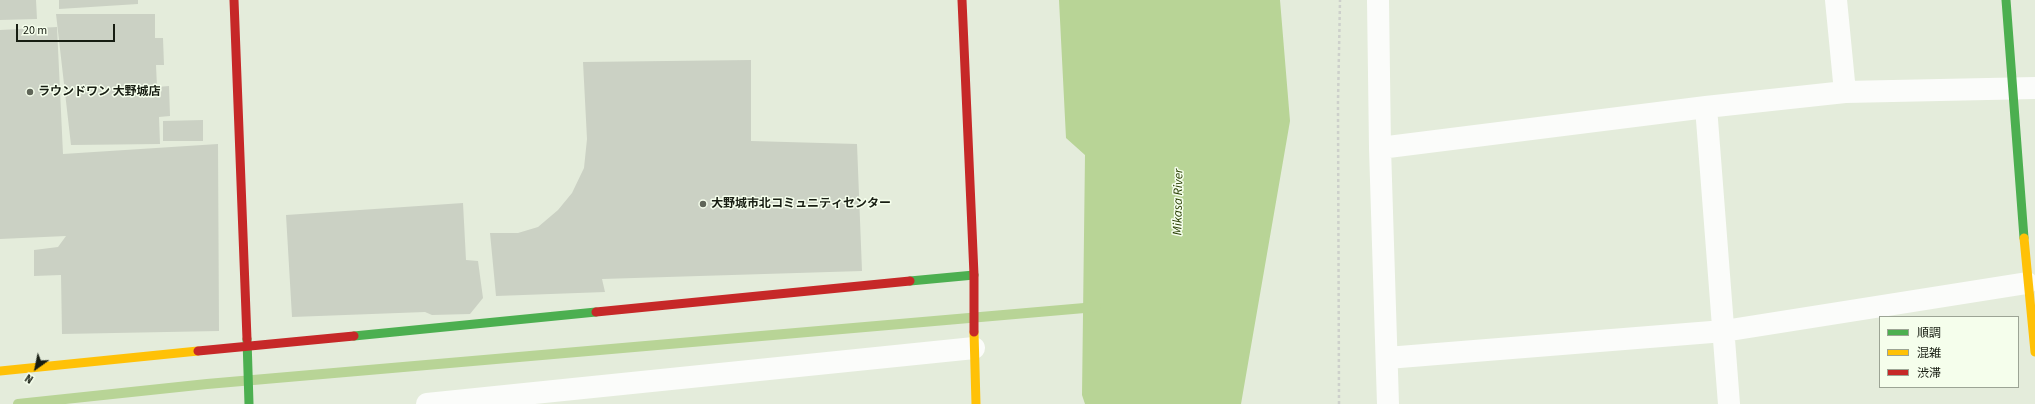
<!DOCTYPE html>
<meta charset="utf-8">
<style>
body{margin:0}
#map{position:relative;width:2035px;height:404px;overflow:hidden;background:#e4ecdb;font-family:"Source Sans 3","Noto Sans JP",sans-serif}
canvas{display:block}
.legend{position:absolute;left:1879px;top:316px;width:140px;height:72px;box-sizing:border-box;background:#f5feec;border:1px solid #9ca495;margin:0;padding:5px 7px;list-style:none;font-size:12px;color:#171d12}
.legend li{display:flex;align-items:center;gap:8px;height:20px}
.legend b{width:20px;border:1px solid #9ca495}
.north{position:absolute;left:16px;top:348px;width:40px;height:40px;-webkit-text-stroke:3px #f5feec;paint-order:stroke;rotate:213deg;font-size:11px;font-weight:700;line-height:16px;text-align:center;color:#171d12}
.north::after{content:'';display:block;margin:auto;width:14px;height:18px;background:#171d12;clip-path:polygon(50% 0,100% 100%,50% 72%,0 100%)}
.scale{position:absolute;left:16px;top:24px;width:99px;height:18px;box-sizing:border-box;border:2px solid #171d12;border-top:0;padding-left:5px;font-size:12px;line-height:14px;white-space:nowrap;color:#171d12;-webkit-text-stroke:3px #f5feec;paint-order:stroke}
</style>
<div id="map">
<canvas width="2035" height="404"></canvas>
<ul class="legend">
<li><b style="height:5px;background:#4caf50"></b>順調</li>
<li><b style="height:5px;background:#ffc107"></b>混雑</li>
<li><b style="height:5px;background:#c62828"></b>渋滞</li>
</ul>
<div class="north">N</div>
<div class="scale">20 m</div>
</div>
<script>
const c = document.querySelector('canvas').getContext('2d');
c.lineJoin = 'round';
function fill(path, color) {
  c.fillStyle = color;
  c.fill(path, 'evenodd');
}
function stroke(path, color, width, dash) {
  c.strokeStyle = color;
  c.lineWidth = width;
  c.lineCap = dash ? 'butt' : 'round';
  c.setLineDash(dash || []);
  c.stroke(path);
}
function write(font, color, halo, rows, align = 'center') {
  c.font = font + ' "Source Sans 3","Noto Sans JP",sans-serif';
  c.lineWidth = 3;
  c.setLineDash([]);
  c.textBaseline = 'middle';
  c.strokeStyle = halo;
  c.fillStyle = color;
  for (const [text, x, y, turn = 0] of rows) {
    c.save();
    c.translate(x, y);
    c.rotate((+turn || 0) * Math.PI / 180);
    c.textAlign = isNaN(turn) ? turn : align;
    if (halo) c.strokeText(text, 0, 0);
    c.fillText(text, 0, 0);
    c.restore();
  }
}
const water = new Path2D(`
 M 1059,0 L 1280,0 L 1290,121 L 1241,404 L 1085,404 L 1082,395 L 1085,155 L 1066,138 Z`);
const stream = new Path2D(`
 M 18,404 L 207,384 L 1096,307`);
const building = new Path2D(`
 M 0,0 L 36,0 L 37,19 L 0,20 Z
 M 59,0 L 138,0 L 138,4 L 59,9 Z
 M 56,14 L 155,14 L 155,38 L 163,38 L 164,65 L 156,65 L 157,87 L 169,86 L 170,116 L 159,117 L 160,144 L 71,145 Z
 M 57,27 L 63,154 L 218,144 L 219,331 L 62,334 L 61,275 L 34,276 L 34,250 L 58,247 L 66,236 L 0,239 L 0,30 Z
 M 751,60 L 751,141 L 857,144 L 862,271 L 602,279 L 605,292 L 496,296 L 490,233 L 518,233 L 538,227 L 558,210 L 572,193 L 584,168 L 587,139 L 583,62 Z
 M 203,120 L 203,141 L 163,141 L 163,121 Z
 M 463,203 L 466,260 L 478,261 L 483,298 L 470,314 L 432,315 L 425,312 L 292,317 L 286,215 Z`);
const path = new Path2D(`
 M 1339,404 L 1338,102 L 1340,0`);
const street = new Path2D(`
 M 1378,0 L 1380,148 L 1388,404
 M 1836,0 L 1845,92
 M 1706,107 L 1729,404
 M 1380,148 L 1706,107 L 1845,92 L 2035,88
 M 1387,358 L 1724,331 L 2027,283
 M 427,404 L 974,348`);
const fast = new Path2D(`
 M 2006,0 L 2024,238
 M 910,281 L 974,275
 M 354,336 L 596,312
 M 247,339 L 249,404`);
const slow = new Path2D(`
 M 2024,238 L 2035,352
 M 974,332 L 976,404
 M 0,371 L 198,351`);
const jam = new Path2D(`
 M 234,0 L 247,339
 M 962,0 L 974,275 L 974,332
 M 596,312 L 910,281
 M 198,351 L 354,336`);
const markers = [
 [30,92,4,"#5f6558"],
 [703,204,4,"#5f6558"]
];
const poiNames = [
 ["ラウンドワン 大野城店",38,92],
 ["大野城市北コミュニティセンター",711,204]
];
const waterNames = [
 ["Mikasa River",1179,202,-89]
];
fill(water, '#b8d496');
stroke(stream, '#b8d496', 10);
fill(building, '#cbd1c4');
stroke(path, '#cdd0cb', 2.5, [3, 3]);
stroke(street, '#fbfcfa', 22);
stroke(fast, '#4caf50', 9);
stroke(slow, '#ffc107', 9);
stroke(jam, '#c62828', 9);
for (const [x, y, r, color] of markers) {
  const dot = new Path2D();
  dot.arc(x, y, r, 0, 2 * Math.PI);
  c.fillStyle = color;
  c.fill(dot);
  stroke(dot, '#f5feec', 1.5);
}
write('bold 12px', '#171d12', '#f5feec', poiNames, 'left');
write('italic 13px', '#273d00', '#f5feec', waterNames);
</script>
